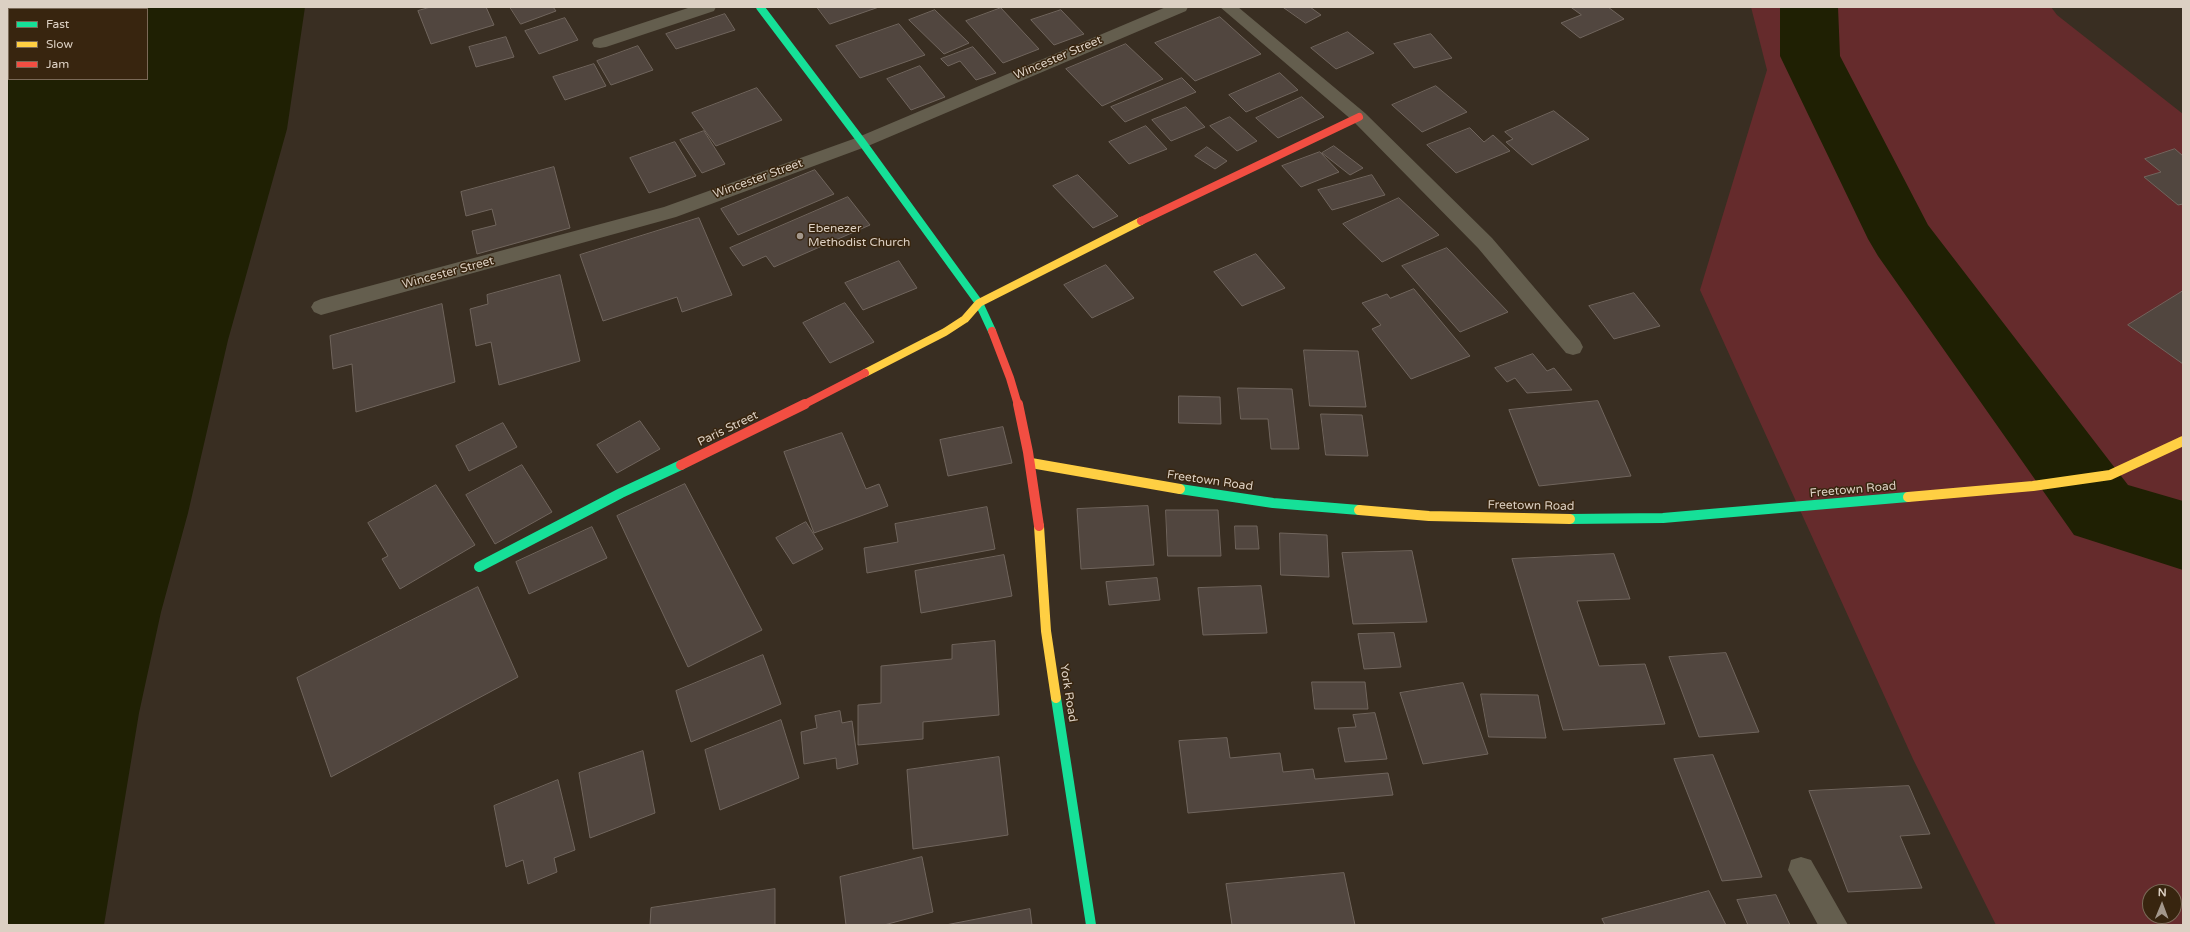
<!DOCTYPE html>
<style>
body{margin:0}
#map{position:relative;width:2190px;height:932px;overflow:hidden;background:#392e22;font-family:"Varela Round",sans-serif}
canvas{display:block}
.frame{position:absolute;inset:0;border:8px solid #dcd0c3;pointer-events:none}
.legend{position:absolute;left:8px;top:8px;width:140px;height:72px;box-sizing:border-box;background:#38250f;border:1px solid #7a6957;margin:0;padding:5px 7px;list-style:none;font-size:12px;color:#dcd0c3}
.legend li{display:flex;align-items:center;gap:8px;height:20px}
.legend b{width:20px;border:1px solid #7a6957}
.north{position:absolute;left:2142px;top:884px;width:40px;height:40px;box-sizing:border-box;background:#38250f;border:1px solid #7a6957;border-radius:50%;rotate:1deg;font-size:11px;font-weight:700;line-height:16px;text-align:center;color:#dcd0c3}
.north::after{content:'';display:block;margin:auto;width:14px;height:18px;background:#a3978b;clip-path:polygon(50% 0,100% 100%,50% 72%,0 100%)}
</style>
<div id="map">
<canvas width="2190" height="932"></canvas>
<div class="frame"></div>
<ul class="legend">
<li><b style="height:5px;background:#16e098"></b>Fast</li>
<li><b style="height:5px;background:#ffcf43"></b>Slow</li>
<li><b style="height:5px;background:#f24e42"></b>Jam</li>
</ul>
<div class="north">N</div>
</div>
<script>
const c = document.querySelector('canvas').getContext('2d');
c.lineJoin = 'round';
function fill(path, color) {
  c.fillStyle = color;
  c.fill(path, 'evenodd');
}
function stroke(path, color, width, dash) {
  c.strokeStyle = color;
  c.lineWidth = width;
  c.lineCap = dash ? 'butt' : 'round';
  c.setLineDash(dash || []);
  c.stroke(path);
}
function write(font, color, halo, rows, align = 'center') {
  c.font = font + ' "Varela Round",sans-serif';
  c.lineWidth = 3;
  c.setLineDash([]);
  c.textBaseline = 'middle';
  c.strokeStyle = halo;
  c.fillStyle = color;
  for (const [text, x, y, turn = 0] of rows) {
    c.save();
    c.translate(x, y);
    c.rotate((+turn || 0) * Math.PI / 180);
    c.textAlign = isNaN(turn) ? turn : align;
    if (halo) c.strokeText(text, 0, 0);
    c.fillText(text, 0, 0);
    c.restore();
  }
}
const green = new Path2D(`
 M 1751,7 L 2051,7 L 2057,15 L 2183,114 L 2183,925 L 1996,925 L 1913,759 L 1700,290 L 1767,70 ZM 2150,892 L 2174,892 L 2174,916 L 2150,916 Z`);
const water = new Path2D(`
 M 7,7 L 305,7 L 287,129 L 228,340 L 188,513 L 161,612 L 139,713 L 104,925 L 7,925 ZM 9,9 L 147,9 L 147,79 L 9,79 Z`);
const river = new Path2D(`
 M 1780,7 L 1838,7 L 1840,56 L 1928,225 L 2128,485 L 2183,501 L 2183,570 L 2074,535 L 1878,256 L 1868,239 L 1780,56 Z`);
const building = new Path2D(`
 M 431,7 L 486,7 L 494,25 L 431,44 L 418,11 Z
 M 510,7 L 553,7 L 556,11 L 521,24 Z
 M 817,7 L 879,7 L 830,24 Z
 M 1283,7 L 1310,7 L 1321,15 L 1306,23 Z
 M 1571,7 L 1608,7 L 1624,19 L 1580,38 L 1561,23 L 1581,15 Z
 M 1001,8 L 1039,49 L 1003,63 L 966,21 Z
 M 935,10 L 969,43 L 944,54 L 909,20 Z
 M 1061,10 L 1084,34 L 1054,45 L 1031,20 Z
 M 725,14 L 735,30 L 676,49 L 666,34 Z
 M 1220,17 L 1261,54 L 1195,81 L 1155,43 Z
 M 565,18 L 578,40 L 539,54 L 525,31 Z
 M 899,24 L 925,55 L 860,78 L 836,46 Z
 M 1348,32 L 1374,53 L 1336,69 L 1311,48 Z
 M 1431,34 L 1452,58 L 1414,68 L 1394,44 Z
 M 506,37 L 514,57 L 476,67 L 469,47 Z
 M 1126,44 L 1163,79 L 1102,106 L 1066,69 Z
 M 638,46 L 653,70 L 611,85 L 597,61 Z
 M 973,47 L 996,73 L 976,80 L 960,61 L 948,66 L 941,59 Z
 M 594,64 L 606,86 L 565,100 L 553,77 Z
 M 920,66 L 945,97 L 911,110 L 887,79 Z
 M 1280,73 L 1298,90 L 1246,112 L 1229,95 Z
 M 1182,78 L 1196,92 L 1125,122 L 1111,107 Z
 M 1436,86 L 1467,112 L 1422,132 L 1392,105 Z
 M 757,88 L 782,120 L 716,146 L 692,113 Z
 M 1302,97 L 1324,117 L 1278,138 L 1256,118 Z
 M 1186,107 L 1205,127 L 1171,141 L 1152,120 Z
 M 1554,111 L 1589,139 L 1532,165 L 1506,142 L 1513,139 L 1505,132 Z
 M 1230,117 L 1257,141 L 1237,151 L 1210,126 Z
 M 1146,126 L 1167,149 L 1129,164 L 1109,142 Z
 M 1470,128 L 1484,142 L 1493,135 L 1510,151 L 1456,173 L 1427,145 Z
 M 704,131 L 725,164 L 702,173 L 680,140 Z
 M 675,142 L 696,176 L 649,193 L 630,158 Z
 M 1334,146 L 1363,168 L 1350,175 L 1322,153 Z
 M 1207,147 L 1227,161 L 1215,169 L 1195,156 Z
 M 2175,149 L 2183,156 L 2183,204 L 2178,205 L 2144,177 L 2161,172 L 2145,159 Z
 M 1320,152 L 1339,172 L 1301,187 L 1282,166 Z
 M 554,167 L 570,228 L 477,254 L 472,231 L 496,225 L 492,209 L 466,216 L 461,192 Z
 M 815,170 L 834,194 L 738,235 L 721,209 Z
 M 1078,175 L 1118,216 L 1093,228 L 1053,186 Z
 M 1372,175 L 1385,195 L 1332,210 L 1318,190 Z
 M 848,197 L 870,225 L 774,267 L 766,256 L 743,266 L 730,248 Z
 M 1399,198 L 1439,235 L 1382,262 L 1343,224 Z
 M 699,218 L 732,295 L 682,312 L 677,297 L 603,321 L 580,255 Z
 M 1447,248 L 1508,312 L 1460,332 L 1402,266 Z
 M 1256,254 L 1285,288 L 1242,306 L 1214,272 Z
 M 899,261 L 917,288 L 863,310 L 845,283 Z
 M 1106,265 L 1134,298 L 1092,318 L 1064,285 Z
 M 560,275 L 580,361 L 499,385 L 491,342 L 476,346 L 470,309 L 488,304 L 487,295 Z
 M 1414,289 L 1470,356 L 1411,379 L 1372,329 L 1381,325 L 1362,303 L 1387,294 L 1390,298 Z
 M 2183,291 L 2183,364 L 2128,325 Z
 M 1634,293 L 1660,326 L 1614,339 L 1589,306 Z
 M 845,303 L 874,342 L 830,363 L 803,323 Z
 M 442,304 L 455,382 L 356,412 L 352,364 L 333,369 L 330,336 Z
 M 1304,350 L 1358,351 L 1366,407 L 1310,406 Z
 M 1533,354 L 1547,371 L 1554,368 L 1572,390 L 1527,393 L 1515,378 L 1507,382 L 1495,368 Z
 M 1238,388 L 1292,389 L 1299,449 L 1271,449 L 1268,419 L 1241,419 Z
 M 1179,396 L 1220,397 L 1221,424 L 1179,423 Z
 M 1598,401 L 1631,476 L 1539,486 L 1509,410 Z
 M 1321,414 L 1362,415 L 1368,456 L 1326,455 Z
 M 640,421 L 660,449 L 617,473 L 597,445 Z
 M 503,423 L 517,447 L 469,471 L 456,446 Z
 M 1003,427 L 1012,463 L 948,476 L 940,440 Z
 M 842,433 L 866,489 L 879,484 L 888,506 L 814,533 L 784,452 Z
 M 522,465 L 552,512 L 495,544 L 466,495 Z
 M 685,484 L 762,630 L 688,667 L 617,516 Z
 M 436,485 L 475,545 L 400,589 L 382,559 L 388,556 L 368,523 Z
 M 1148,506 L 1154,565 L 1081,569 L 1077,509 Z
 M 987,507 L 995,549 L 867,573 L 864,548 L 898,542 L 895,524 Z
 M 1166,510 L 1218,510 L 1221,556 L 1168,556 Z
 M 806,522 L 823,549 L 793,564 L 776,538 Z
 M 1235,526 L 1257,526 L 1259,549 L 1236,549 Z
 M 592,527 L 607,558 L 529,594 L 516,562 Z
 M 1280,533 L 1327,535 L 1329,577 L 1281,575 Z
 M 1412,551 L 1427,622 L 1353,624 L 1342,553 Z
 M 1614,554 L 1630,599 L 1577,601 L 1599,666 L 1645,664 L 1665,724 L 1563,730 L 1512,559 Z
 M 1004,555 L 1012,596 L 921,613 L 915,571 Z
 M 1157,578 L 1160,600 L 1109,605 L 1106,582 Z
 M 1261,586 L 1267,633 L 1203,635 L 1198,588 Z
 M 478,587 L 518,677 L 331,777 L 297,678 Z
 M 1394,633 L 1401,667 L 1364,669 L 1358,634 Z
 M 995,641 L 999,715 L 923,722 L 923,739 L 858,745 L 858,705 L 881,703 L 881,666 L 952,659 L 952,645 Z
 M 1726,653 L 1759,732 L 1699,737 L 1669,657 Z
 M 763,655 L 781,704 L 691,742 L 676,691 Z
 M 1312,682 L 1365,682 L 1368,709 L 1315,709 Z
 M 1463,683 L 1488,754 L 1423,764 L 1400,693 Z
 M 1481,694 L 1538,695 L 1546,738 L 1489,737 Z
 M 840,711 L 842,723 L 852,721 L 858,764 L 837,769 L 836,758 L 804,764 L 801,732 L 817,728 L 815,716 Z
 M 1375,713 L 1387,759 L 1345,762 L 1338,728 L 1356,727 L 1353,715 Z
 M 781,720 L 799,778 L 720,810 L 705,750 Z
 M 1227,738 L 1230,758 L 1280,753 L 1283,772 L 1313,769 L 1315,779 L 1388,773 L 1393,795 L 1188,813 L 1179,741 Z
 M 643,751 L 655,813 L 590,838 L 579,773 Z
 M 1713,755 L 1762,877 L 1722,881 L 1674,759 Z
 M 999,757 L 1008,835 L 913,849 L 907,770 Z
 M 558,780 L 575,850 L 554,858 L 557,872 L 528,884 L 523,860 L 506,867 L 494,806 Z
 M 1909,786 L 1930,834 L 1900,836 L 1922,888 L 1848,892 L 1809,791 Z
 M 922,857 L 933,912 L 884,925 L 846,925 L 840,877 Z
 M 1344,873 L 1355,925 L 1232,925 L 1226,884 Z
 M 775,889 L 775,925 L 650,925 L 651,908 Z
 M 1709,891 L 1726,925 L 1605,925 L 1602,919 Z
 M 1776,895 L 1790,925 L 1748,925 L 1737,900 Z
 M 1030,909 L 1032,925 L 946,925 Z`);
const street = new Path2D(`
 M 691,7 L 716,7 L 714,11 L 606,47 L 600,48 L 594,47 L 592,43 L 594,39 Z
 M 1166,7 L 1188,7 L 1186,11 L 868,146 L 676,217 L 321,315 L 314,312 L 311,307 L 314,302 L 321,299 L 664,207 L 856,138 Z
 M 1220,7 L 1238,7 L 1365,113 L 1492,238 L 1580,341 L 1583,347 L 1580,353 L 1573,355 L 1566,353 L 1478,248 L 1353,121 Z
 M 1801,857 L 1811,860 L 1848,925 L 1818,925 L 1788,870 L 1791,860 Z`);
const fastFar1 = new Path2D(`
 M 760,7 L 862,142 L 979,303 L 992,331`);
const fast = new Path2D(`
 M 1180,489 L 1273,503 L 1359,510
 M 1570,519 L 1663,518 L 1908,497
 M 479,567 L 621,493 L 681,465
 M 1056,698 L 1091,925`);
const slowFar1 = new Path2D(`
 M 865,373 L 945,332 L 965,319 L 979,303 L 1141,221`);
const slow = new Path2D(`
 M 1031,463 L 1180,489
 M 1908,497 L 2033,486 L 2110,475 L 2183,441
 M 1359,510 L 1429,516 L 1570,519
 M 1039,526 L 1046,631 L 1056,698`);
const jamFar1 = new Path2D(`
 M 1141,221 L 1359,117
 M 992,331 L 1010,378 L 1018,405
 M 803,405 L 865,373`);
const jam = new Path2D(`
 M 1018,404 L 1028,452 L 1039,526
 M 681,465 L 805,404`);
const markers = [
 [800,236,4,"#a3978b"]
];
const streetNames = [
 ["Wincester Street",1058,58,-23],
 ["Wincester Street",758,179,-20],
 ["Wincester Street",448,273,-15],
 ["Paris Street",728,429,-26],
 ["Freetown Road",1210,481,8],
 ["Freetown Road",1853,490,-5],
 ["Freetown Road",1531,506,1],
 ["York Road",1068,693,81]
];
const poiNames = [
 ["Ebenezer",808,229],
 ["Methodist Church",808,243]
];
fill(green, '#652b2c');
fill(water, '#1f2003');
fill(river, '#1f2003');
fill(building, '#51463f');
stroke(building, '#70655d', 1);
fill(street, '#645e4e');
stroke(fastFar1, '#16e098', 8);
stroke(fast, '#16e098', 10);
stroke(slowFar1, '#ffcf43', 8);
stroke(slow, '#ffcf43', 10);
stroke(jamFar1, '#f24e42', 8);
stroke(jam, '#f24e42', 10);
for (const [x, y, r, color] of markers) {
  const dot = new Path2D();
  dot.arc(x, y, r, 0, 2 * Math.PI);
  c.fillStyle = color;
  c.fill(dot);
  stroke(dot, '#38250f', 1.5);
}
write('12px', '#dcd0c3', '#38250f', streetNames);
write('12px', '#dcd0c3', '#38250f', poiNames, 'left');
</script>
